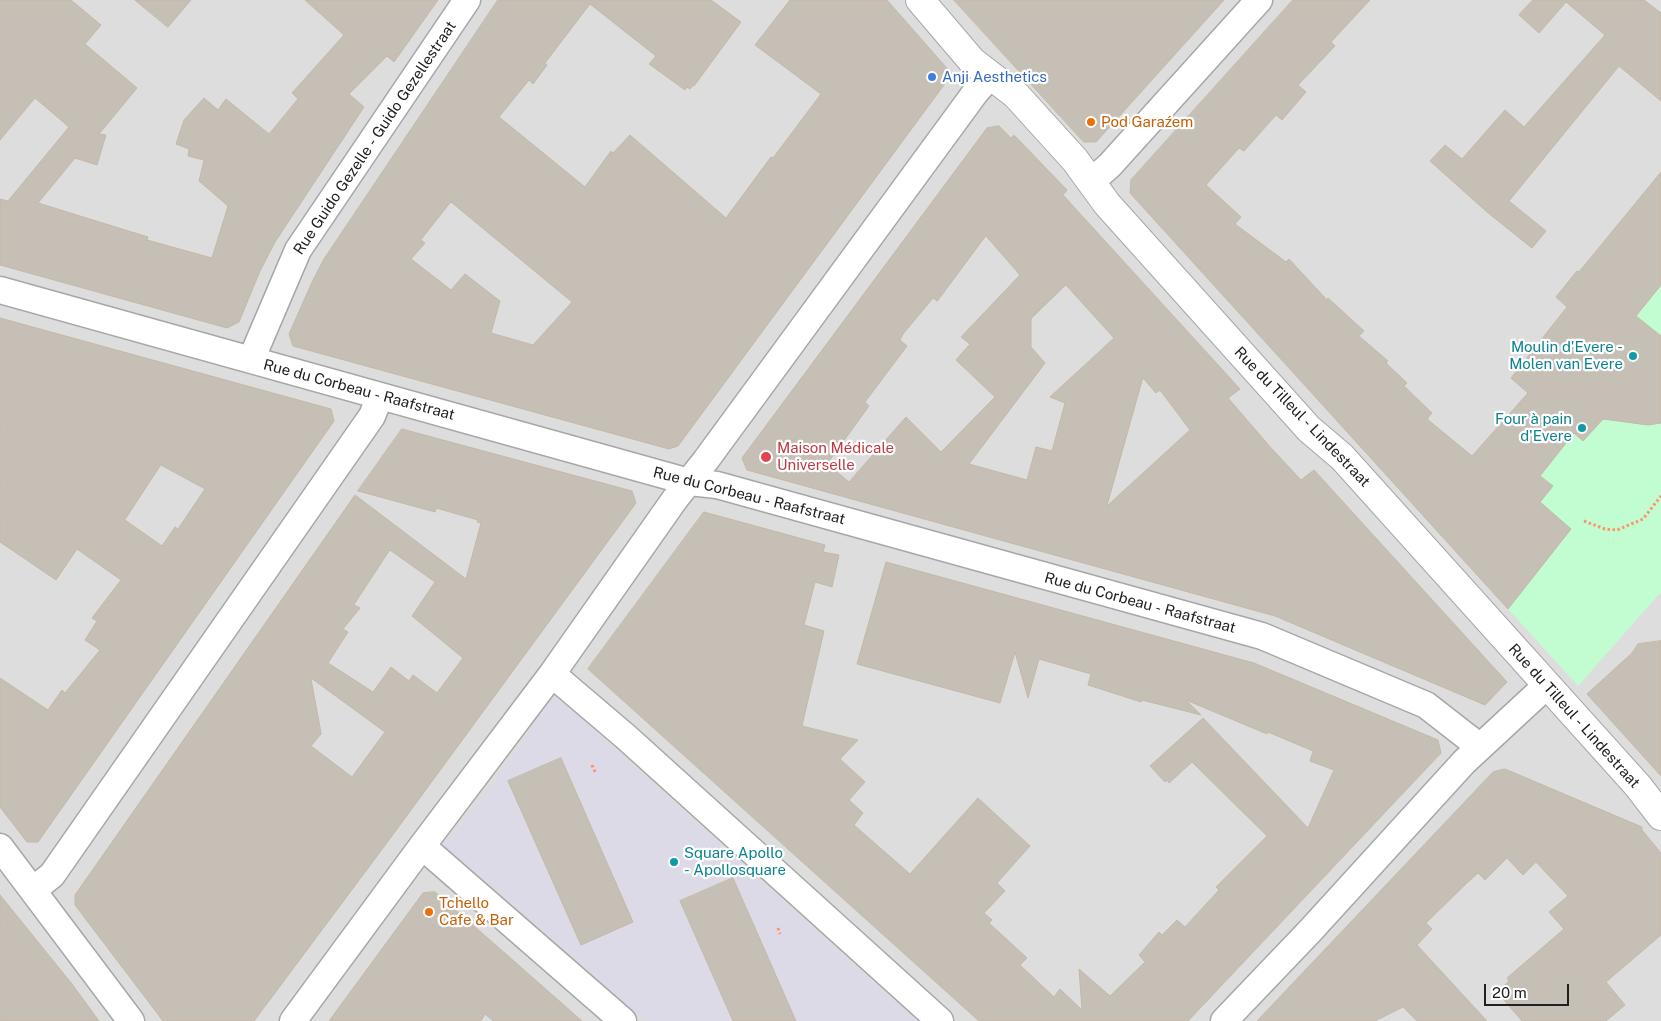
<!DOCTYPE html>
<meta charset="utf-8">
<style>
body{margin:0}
#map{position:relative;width:1661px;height:1021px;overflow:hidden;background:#f1efe6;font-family:"Public Sans",sans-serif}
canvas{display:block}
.scale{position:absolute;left:1484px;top:984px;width:85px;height:22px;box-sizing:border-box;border:2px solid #202020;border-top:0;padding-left:6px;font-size:15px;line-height:18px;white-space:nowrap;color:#202020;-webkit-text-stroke:4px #fff;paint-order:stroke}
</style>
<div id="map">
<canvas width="1661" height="1021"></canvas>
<div class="scale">20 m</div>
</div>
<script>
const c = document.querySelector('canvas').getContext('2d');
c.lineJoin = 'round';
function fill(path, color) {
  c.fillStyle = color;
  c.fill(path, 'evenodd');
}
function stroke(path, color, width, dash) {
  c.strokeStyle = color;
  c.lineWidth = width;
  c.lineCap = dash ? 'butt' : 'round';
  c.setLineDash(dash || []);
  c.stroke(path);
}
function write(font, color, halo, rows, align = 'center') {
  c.font = font + ' "Public Sans",sans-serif';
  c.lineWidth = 4.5;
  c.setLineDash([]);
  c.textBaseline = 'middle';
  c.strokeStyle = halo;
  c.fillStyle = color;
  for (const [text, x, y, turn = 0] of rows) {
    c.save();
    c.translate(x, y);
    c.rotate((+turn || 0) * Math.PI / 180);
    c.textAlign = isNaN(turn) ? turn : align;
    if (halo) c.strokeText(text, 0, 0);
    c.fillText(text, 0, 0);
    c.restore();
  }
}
const residential = new Path2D(`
 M 0,0 L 1661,0 L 1661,1021 L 0,1021 Z`);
const park = new Path2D(`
 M 1661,285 L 1661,592 L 1578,686 L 1508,609 L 1571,529 L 1540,503 L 1552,486 L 1540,476 L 1624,330 Z`);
const plaza = new Path2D(`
 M 554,696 L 560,696 L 574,701 L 569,707 L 917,1021 L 796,1021 L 733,878 L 680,902 L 733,1021 L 645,1021 L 470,867 L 465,873 L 444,852 L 442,837 L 446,832 L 453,837 L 533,727 L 527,723 L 547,698 ZM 560,758 L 633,922 L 581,945 L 508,782 Z`);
const building = new Path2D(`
 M 0,0 L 71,0 L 101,25 L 85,44 L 137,88 L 99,134 L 106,135 L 97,165 L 75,158 L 38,203 L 148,237 L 147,240 L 212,258 L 228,206 L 199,181 L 204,160 L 188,156 L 189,149 L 176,144 L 184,120 L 204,98 L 218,110 L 226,99 L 269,134 L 298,99 L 292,93 L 344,35 L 305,0 L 438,0 L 394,62 L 387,56 L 349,94 L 364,107 L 275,242 L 260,271 L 239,322 L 227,328 L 0,265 L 0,199 L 8,201 L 69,127 L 35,98 L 0,140 Z
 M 135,0 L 191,0 L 168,27 Z
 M 498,0 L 711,0 L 741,22 L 694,86 L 693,85 L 690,89 L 687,87 L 685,90 L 649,64 L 656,56 L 590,4 L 545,63 L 547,65 L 533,84 L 529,80 L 499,117 L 585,187 L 611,151 L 613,153 L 630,135 L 726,218 L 771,157 L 773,158 L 821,94 L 755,45 L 790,0 L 887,0 L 952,74 L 678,446 L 669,449 L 293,346 L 289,334 L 313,280 L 324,259 ZM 451,202 L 572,302 L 533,345 L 491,333 L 500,301 L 465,274 L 451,290 L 411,259 L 425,243 L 421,240 Z
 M 954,0 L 1224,0 L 1096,142 L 1084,142 Z
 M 1293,0 L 1370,0 L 1331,42 L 1335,46 L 1298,85 L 1306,92 L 1282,120 L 1276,115 L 1244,151 L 1239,148 L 1206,185 L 1241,217 L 1235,224 L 1286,262 L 1289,259 L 1327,300 L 1328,298 L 1364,331 L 1359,336 L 1388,361 L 1386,363 L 1407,383 L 1404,386 L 1432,413 L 1427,419 L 1472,456 L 1528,393 L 1511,378 L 1567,307 L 1556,297 L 1577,271 L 1579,272 L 1661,172 L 1661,285 L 1636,316 L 1661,336 L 1661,423 L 1648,425 L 1603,419 L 1583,441 L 1574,433 L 1540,476 L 1553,486 L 1540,502 L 1571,529 L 1508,609 L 1130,193 L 1131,180 Z
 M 1533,0 L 1644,0 L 1661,13 L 1661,101 L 1619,66 L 1509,201 L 1546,231 L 1532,248 L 1487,212 L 1430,161 L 1445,145 L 1462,159 L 1505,110 L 1524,127 L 1605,35 L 1566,2 L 1539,33 L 1519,15 Z
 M 999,126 L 1011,138 L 1014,135 L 1067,190 L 1063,195 L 1240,389 L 1228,398 L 1272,449 L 1301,480 L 1314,470 L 1507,682 L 1485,705 L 1275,616 L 747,470 L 742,458 L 987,128 ZM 986,236 L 1020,275 L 961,337 L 970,344 L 956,360 L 995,397 L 941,452 L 906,417 L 849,482 L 827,464 L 869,406 L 865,402 L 907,346 L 900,340 L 903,334 L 933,298 L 937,301 ZM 1066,285 L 1114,338 L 1050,397 L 1065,403 L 1052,451 L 1036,447 L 1027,480 L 969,464 L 1045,363 L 1031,347 L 1031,319 ZM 1143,378 L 1156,393 L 1160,390 L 1190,430 L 1107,506 Z
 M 0,318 L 331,409 L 334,421 L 38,842 L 27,842 L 0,807 L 0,678 L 48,710 L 62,690 L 65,693 L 100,650 L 85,640 L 97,621 L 92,618 L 121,580 L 77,549 L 56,580 L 0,542 ZM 161,465 L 205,489 L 178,529 L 175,527 L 162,546 L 125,520 Z
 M 402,429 L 632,491 L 636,503 L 389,840 L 254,1021 L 163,1021 L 75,905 L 75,895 L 355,495 L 466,579 L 481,523 L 477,522 L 478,520 L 436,508 L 435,512 L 358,491 ZM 390,550 L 435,582 L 412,616 L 463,658 L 437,693 L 413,675 L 409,681 L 391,667 L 373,692 L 328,663 L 348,632 L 343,629 L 360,608 L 354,605 ZM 311,678 L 385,732 L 352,777 L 311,746 L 321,734 Z
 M 704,512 L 825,545 L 823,552 L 839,555 L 832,587 L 815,582 L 804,625 L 824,631 L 802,726 L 858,740 L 840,759 L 865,782 L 849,800 L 863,813 L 854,825 L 910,874 L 978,798 L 1030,846 L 997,883 L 1005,891 L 984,913 L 992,920 L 989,923 L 1027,958 L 1020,965 L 1054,997 L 1060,989 L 1082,1010 L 1079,969 L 1110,996 L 1145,962 L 1139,955 L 1159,932 L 1162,935 L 1177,920 L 1185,927 L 1219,890 L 1216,887 L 1267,836 L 1192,762 L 1169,783 L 1167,780 L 1165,782 L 1150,766 L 1203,718 L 1308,828 L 1334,770 L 1310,761 L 1313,751 L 1268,732 L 1267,734 L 1186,700 L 1201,715 L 1142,700 L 1141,702 L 1088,685 L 1091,674 L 1039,659 L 1028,698 L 1015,652 L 1000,703 L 857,664 L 886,562 L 1254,663 L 1438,740 L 1441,753 L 1188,1021 L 979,1021 L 588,669 Z
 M 1661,641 L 1661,776 L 1587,694 L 1632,653 L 1638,644 Z
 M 561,758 L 633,922 L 581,945 L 508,781 Z
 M 1505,769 L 1642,827 L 1642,830 L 1661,853 L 1661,935 L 1606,982 L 1625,1005 L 1606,1021 L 1522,1021 L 1497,992 L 1509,981 L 1507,978 L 1564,929 L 1549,912 L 1568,896 L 1536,862 L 1523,875 L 1507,858 L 1485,880 L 1478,873 L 1467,883 L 1426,923 L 1432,929 L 1417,945 L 1487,1021 L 1417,1021 L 1403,1007 L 1375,1021 L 1257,1021 L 1493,772 Z
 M 733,878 L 796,1021 L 733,1021 L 680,901 Z
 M 435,892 L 507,955 L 582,1021 L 493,1021 L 485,1014 L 481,1021 L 329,1021 L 423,893 Z
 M 0,895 L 72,984 L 99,1021 L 0,1021 Z`);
const path = new Path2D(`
 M 1584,521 L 1605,529 L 1617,530 L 1643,519 L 1661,496
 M 592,765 L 596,774
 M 778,928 L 780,934`);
const minor = new Path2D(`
 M 1091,182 L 1110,165 L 1259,0
 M 0,290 L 689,482 L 717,485 L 1262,636 L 1426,705 L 1480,747
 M 251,360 L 298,250 L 467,0
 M 552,674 L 626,737 L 940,1021
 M 422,846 L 623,1021
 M 0,847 L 131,1021
 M 33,890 L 52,875 L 372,416 L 380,396
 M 293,1021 L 422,846 L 552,674 L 675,499 L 706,460 L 975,93 L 990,76
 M 1224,1021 L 1310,931 L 1464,762 L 1546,686`);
const tertiary = new Path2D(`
 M 920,0 L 972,61 L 1016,95 L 1075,160 L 1107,204 L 1309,429 L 1342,457 L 1638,786 L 1661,816`);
const markers = [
 [932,77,5,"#3f7fe0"],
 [1091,122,5,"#e8710a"],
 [1633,356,5,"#0f9aa8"],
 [1582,428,5,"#0f9aa8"],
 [766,457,6,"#e0444e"],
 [674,862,5,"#0f9aa8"],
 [429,912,5,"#e8710a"]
];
const shopNames = [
 ["Anji Aesthetics",942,77]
];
const foodNames = [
 ["Pod Garaźem",1101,122],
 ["Tchello",439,903],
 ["Cafe & Bar",439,920]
];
const streetNames = [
 ["Rue Guido Gezelle - Guido Gezellestraat",375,138,-56],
 ["Rue du Corbeau - Raafstraat",359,390,15],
 ["Rue du Tilleul - Lindestraat",1302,417,46],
 ["Rue du Corbeau - Raafstraat",749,496,14],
 ["Rue du Corbeau - Raafstraat",1140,603,15],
 ["Rue du Tilleul - Lindestraat",1574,716,48]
];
const cultureNames = [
 ["Moulin d'Evere -",1623,347],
 ["Molen van Evere",1623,364],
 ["Four à pain",1572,419],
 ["d'Evere",1572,436],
 ["Square Apollo",684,853,"left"],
 ["- Apollosquare",684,870,"left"]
];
const healthNames = [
 ["Maison Médicale",777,448],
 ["Universelle",777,465]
];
fill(residential, '#dedddd');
fill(park, '#c2fdd1');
fill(plaza, '#dddae7');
fill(building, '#c6bfb5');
stroke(building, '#c4b9a8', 1);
stroke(minor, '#a7a7a7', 29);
stroke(tertiary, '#a7a7a7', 30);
stroke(path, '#ff926a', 3, [2.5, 2.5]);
stroke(minor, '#fff', 26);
stroke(tertiary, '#fff', 28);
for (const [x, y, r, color] of markers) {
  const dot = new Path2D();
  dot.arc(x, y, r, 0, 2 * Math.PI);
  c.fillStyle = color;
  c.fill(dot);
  stroke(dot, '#fff', 2);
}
write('15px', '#366cbe', '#fff', shopNames, 'left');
write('15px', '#c56008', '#fff', foodNames, 'left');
write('15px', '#202020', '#fff', streetNames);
write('15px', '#0d838f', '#fff', cultureNames, 'right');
write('15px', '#be3a42', '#fff', healthNames, 'left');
</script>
